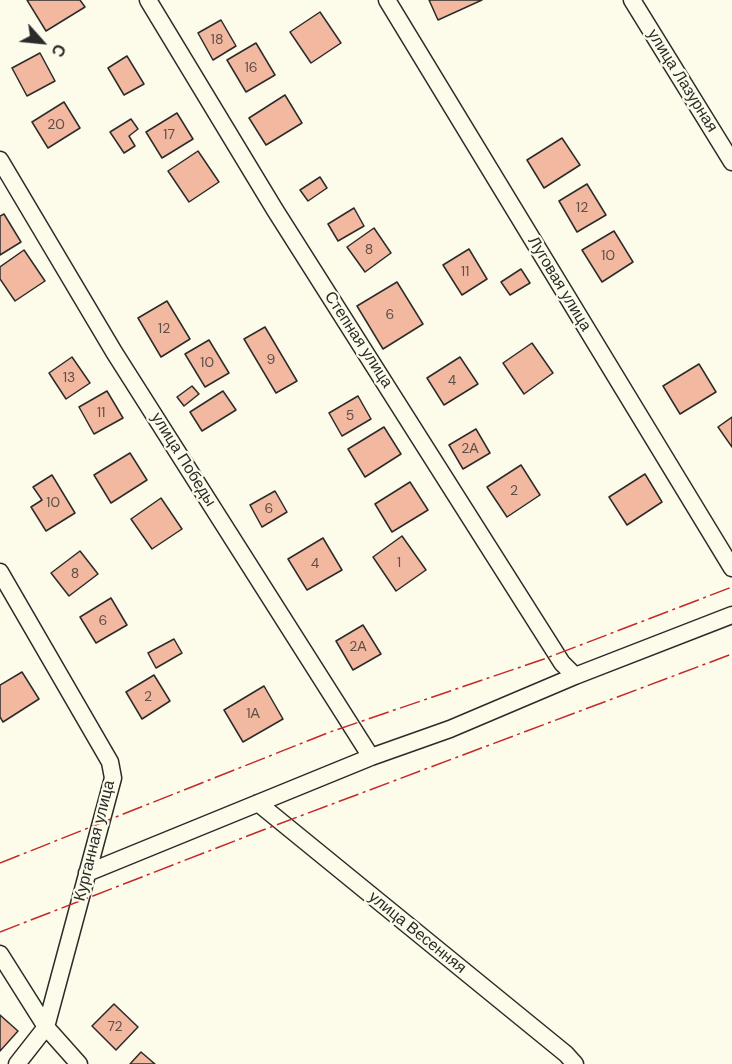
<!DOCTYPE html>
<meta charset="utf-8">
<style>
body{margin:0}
#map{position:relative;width:732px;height:1064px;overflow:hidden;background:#fdfbea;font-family:"DM Sans",sans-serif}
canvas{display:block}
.north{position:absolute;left:12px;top:12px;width:60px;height:60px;-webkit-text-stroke:4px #fdfbea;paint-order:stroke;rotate:117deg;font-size:16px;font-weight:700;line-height:24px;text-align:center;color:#2b2b2b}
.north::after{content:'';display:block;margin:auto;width:21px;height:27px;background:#2b2b2b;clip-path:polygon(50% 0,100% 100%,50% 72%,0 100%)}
</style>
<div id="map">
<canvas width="732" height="1064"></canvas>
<div class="north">С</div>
</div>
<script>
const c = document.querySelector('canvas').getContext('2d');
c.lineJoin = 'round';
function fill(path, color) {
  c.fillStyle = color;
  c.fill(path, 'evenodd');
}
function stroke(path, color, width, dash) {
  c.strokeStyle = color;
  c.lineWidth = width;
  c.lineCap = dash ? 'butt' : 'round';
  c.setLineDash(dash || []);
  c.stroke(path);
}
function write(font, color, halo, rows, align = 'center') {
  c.font = font + ' "DM Sans",sans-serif';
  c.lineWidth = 4.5;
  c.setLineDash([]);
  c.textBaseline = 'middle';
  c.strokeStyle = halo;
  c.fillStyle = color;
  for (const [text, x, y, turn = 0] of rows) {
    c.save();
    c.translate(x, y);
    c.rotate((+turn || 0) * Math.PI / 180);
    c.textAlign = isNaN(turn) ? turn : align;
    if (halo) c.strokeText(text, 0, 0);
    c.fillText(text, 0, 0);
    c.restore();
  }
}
const building = new Path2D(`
 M 27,0 L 80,0 L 85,7 L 46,31 Z
 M 429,0 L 482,0 L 438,20 Z
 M 320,12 L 341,43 L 311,63 L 290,32 Z
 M 221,20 L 236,46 L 213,60 L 198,33 Z
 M 256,43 L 275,75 L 246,92 L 227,60 Z
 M 40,53 L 55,81 L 27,96 L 12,68 Z
 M 127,56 L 144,84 L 124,95 L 108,68 Z
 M 285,95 L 302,123 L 266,145 L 249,118 Z
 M 64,102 L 80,128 L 48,148 L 32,122 Z
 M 177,113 L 193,139 L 162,158 L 146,132 Z
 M 131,119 L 138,129 L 129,136 L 135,146 L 124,153 L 110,132 Z
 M 562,138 L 580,165 L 544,188 L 527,160 Z
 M 198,151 L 219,182 L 189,202 L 168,171 Z
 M 320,177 L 327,188 L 308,201 L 300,190 Z
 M 587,184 L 606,215 L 577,232 L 559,201 Z
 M 354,208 L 364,226 L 338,241 L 328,224 Z
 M 4,214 L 21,242 L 0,255 L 0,216 Z
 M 374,228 L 391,253 L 365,272 L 347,247 Z
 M 614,231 L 633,262 L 602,282 L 582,250 Z
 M 469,249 L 487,279 L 462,295 L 443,265 Z
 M 24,250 L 45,281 L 15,301 L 0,279 L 0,267 Z
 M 521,269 L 530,283 L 510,295 L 501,282 Z
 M 397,282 L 423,324 L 383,349 L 357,306 Z
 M 167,301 L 190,339 L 161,357 L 138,318 Z
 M 265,327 L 297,381 L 276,393 L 244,339 Z
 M 209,340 L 229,373 L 205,387 L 185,354 Z
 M 532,343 L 553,373 L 524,394 L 503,363 Z
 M 72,357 L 90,383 L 66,399 L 49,373 Z
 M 460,357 L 478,384 L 444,405 L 427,378 Z
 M 699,364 L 716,392 L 680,414 L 663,386 Z
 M 192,386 L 199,394 L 184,406 L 177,397 Z
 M 107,391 L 123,418 L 94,434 L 79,407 Z
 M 223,391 L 236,410 L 202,431 L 190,412 Z
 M 358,396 L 371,419 L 342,436 L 329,413 Z
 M 732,417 L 732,447 L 718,427 Z
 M 384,427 L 401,454 L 365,477 L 348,449 Z
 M 476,429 L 490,453 L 463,469 L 449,445 Z
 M 130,453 L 147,480 L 111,503 L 94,475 Z
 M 521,465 L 540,495 L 507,517 L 487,487 Z
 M 645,474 L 662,502 L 627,525 L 609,497 Z
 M 52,475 L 75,513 L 46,531 L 31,507 L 42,500 L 33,487 Z
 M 410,482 L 428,510 L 392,532 L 375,504 Z
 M 275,491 L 287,512 L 262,527 L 250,505 Z
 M 161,498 L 182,529 L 152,549 L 131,519 Z
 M 402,536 L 426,570 L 396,591 L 373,557 Z
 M 323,538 L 342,570 L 307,590 L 288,559 Z
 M 80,551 L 98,574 L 69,596 L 51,573 Z
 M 111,598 L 127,625 L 96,643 L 80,617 Z
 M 363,625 L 381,654 L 353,670 L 336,641 Z
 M 174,639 L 182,653 L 156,668 L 148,653 Z
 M 22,672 L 39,699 L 3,722 L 0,717 L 0,685 Z
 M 154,675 L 170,701 L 142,719 L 126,692 Z
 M 264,686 L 283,719 L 243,742 L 224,710 Z
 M 114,1004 L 138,1027 L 116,1050 L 92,1026 Z
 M 0,1015 L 18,1031 L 0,1051 Z
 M 141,1052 L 155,1064 L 130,1064 Z`);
const street = new Path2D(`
 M 148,0 L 275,210 L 562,663 L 575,676
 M 387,0 L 732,568
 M 632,0 L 732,162
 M 0,160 L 114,352 L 371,757
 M 0,572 L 110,762 L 113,778 L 46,1027 L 17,1064
 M 258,803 L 566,1054 L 575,1064
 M 87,873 L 371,757 L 450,729 L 575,676 L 732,615
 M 0,954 L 46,1027 L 79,1064`);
const power = new Path2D(`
 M 0,863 L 330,732 L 544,659 L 732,587
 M 0,932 L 263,830 L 732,654`);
const numberNames = [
 ["18",217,40],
 ["16",251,68],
 ["20",56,125],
 ["17",169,135],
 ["12",582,208],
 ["8",369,250],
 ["10",608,256],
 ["11",465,272],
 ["6",390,315],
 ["12",164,329],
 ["9",271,360],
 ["10",207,363],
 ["13",69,378],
 ["4",452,381],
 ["11",101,413],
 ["5",350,416],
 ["2А",470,449],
 ["2",514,491],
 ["10",53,503],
 ["6",269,509],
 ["1",399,563],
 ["4",315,564],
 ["8",75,574],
 ["6",103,621],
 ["2А",358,647],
 ["2",148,697],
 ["1А",253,714],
 ["72",115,1027]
];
const streetNames = [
 ["улица Лазурная",682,81,58],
 ["Луговая улица",559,284,59],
 ["Степная улица",358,340,57],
 ["улица Победы",183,460,58],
 ["Курганная улица",95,841,-76],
 ["улица Весенняя",417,933,39]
];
fill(building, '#f2b8a0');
stroke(building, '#2b2b2b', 1.5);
stroke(street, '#2b2b2b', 19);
stroke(street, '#fdfbea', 16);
stroke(power, '#c62828', 1.5, [21, 4.5, 3, 4.5]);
write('14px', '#5d4e48', null, numberNames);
write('16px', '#2b2b2b', '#fdfbea', streetNames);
</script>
